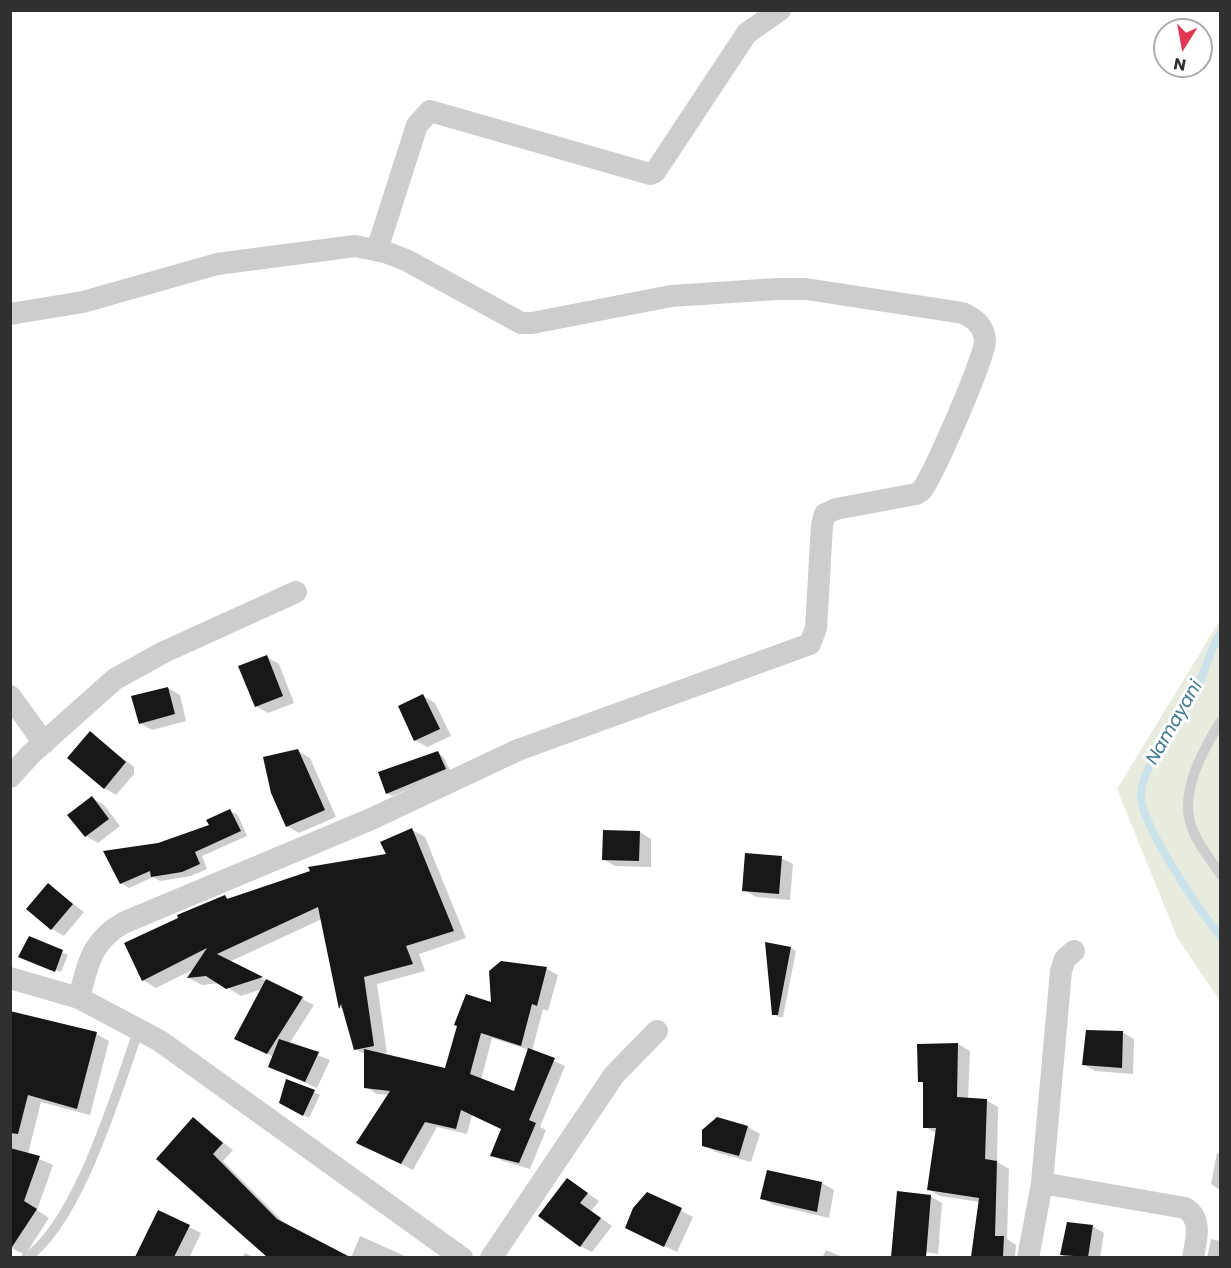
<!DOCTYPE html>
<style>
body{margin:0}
#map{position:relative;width:1231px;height:1268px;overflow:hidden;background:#fff;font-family:Poppins,sans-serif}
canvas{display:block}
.frame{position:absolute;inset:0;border:12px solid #303030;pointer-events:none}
.north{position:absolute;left:1153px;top:18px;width:60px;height:60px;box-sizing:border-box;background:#fff;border:2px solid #acacac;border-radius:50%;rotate:191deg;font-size:16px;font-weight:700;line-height:24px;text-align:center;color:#303030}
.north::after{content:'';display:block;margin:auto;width:21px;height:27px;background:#e13754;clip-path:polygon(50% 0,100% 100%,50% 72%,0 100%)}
</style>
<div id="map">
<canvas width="1231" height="1268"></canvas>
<div class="frame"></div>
<div class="north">N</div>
</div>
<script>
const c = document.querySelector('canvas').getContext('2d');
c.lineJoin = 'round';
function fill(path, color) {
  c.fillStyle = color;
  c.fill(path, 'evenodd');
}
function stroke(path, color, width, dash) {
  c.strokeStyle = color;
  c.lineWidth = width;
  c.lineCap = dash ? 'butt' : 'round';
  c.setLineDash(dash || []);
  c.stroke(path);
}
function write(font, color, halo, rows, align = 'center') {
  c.font = font + ' Poppins,sans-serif';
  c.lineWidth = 6;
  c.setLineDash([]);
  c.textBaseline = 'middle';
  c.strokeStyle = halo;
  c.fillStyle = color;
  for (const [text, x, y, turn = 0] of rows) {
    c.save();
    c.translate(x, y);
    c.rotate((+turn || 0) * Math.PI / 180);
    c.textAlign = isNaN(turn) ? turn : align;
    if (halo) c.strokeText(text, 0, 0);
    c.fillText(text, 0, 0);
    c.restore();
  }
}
const green = new Path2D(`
 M 1220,620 L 1220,1001 L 1177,937 L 1117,789 Z`);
const shadow = new Path2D(`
 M 267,657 L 279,664 L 294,703 L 268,713 L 256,706 Z
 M 168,688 L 180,695 L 186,721 L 152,730 L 140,723 Z
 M 423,696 L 435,703 L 451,736 L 427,747 L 415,740 Z
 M 90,733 L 134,767 L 134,774 L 116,795 L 104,788 Z
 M 298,751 L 310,758 L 336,817 L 299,833 L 287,826 Z
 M 437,753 L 443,756 L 451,772 L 392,796 L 387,793 Z
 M 92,798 L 104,805 L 120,826 L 98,843 L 86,836 Z
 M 230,811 L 238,815 L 247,836 L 202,856 L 207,869 L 191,876 L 160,881 L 153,877 L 129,888 L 121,883 L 158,845 L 211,826 Z
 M 412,830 L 425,837 L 466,938 L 419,954 L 425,971 L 377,984 L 387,1053 L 380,1054 L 447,1070 L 492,1004 L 547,969 L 558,975 L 548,1011 L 543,1009 L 532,1051 L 565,1066 L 540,1127 L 546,1130 L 530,1169 L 503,1161 L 492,1155 L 503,1129 L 472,1115 L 467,1134 L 437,1127 L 413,1170 L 358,1143 L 389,1095 L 377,1094 L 366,1087 L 365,1054 L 355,1049 L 345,1010 L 341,1008 L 322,919 L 229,962 L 314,1005 L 289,1044 L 330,1060 L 317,1088 L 270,1066 L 274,1057 L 248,1045 L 262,989 L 241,996 L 220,983 L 202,985 L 189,978 L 196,968 L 156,988 L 143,980 L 225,897 L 230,899 L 388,855 ZM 492,1038 L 529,1050 L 515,1093 L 481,1080 Z
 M 640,832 L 651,839 L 651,867 L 615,866 L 603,859 Z
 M 781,858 L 793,864 L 790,900 L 756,897 L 744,890 Z
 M 48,885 L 84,912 L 64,936 L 52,929 Z
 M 30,938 L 68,955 L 61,972 L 24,958 Z
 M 791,948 L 796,951 L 783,1017 L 779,1017 L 773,1014 Z
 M 10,1019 L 96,1034 L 109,1041 L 90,1115 L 41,1102 L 28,1154 L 53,1165 L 37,1210 L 49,1218 L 25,1255 L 10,1247 Z
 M 1122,1032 L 1134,1039 L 1133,1074 L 1095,1071 L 1083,1064 Z
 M 958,1044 L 970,1051 L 968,1099 L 986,1100 L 998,1107 L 997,1162 L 1009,1169 L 1007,1239 L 1016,1245 L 1015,1258 L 972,1258 L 980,1202 L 940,1196 L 928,1189 L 936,1133 L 925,1127 L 925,1084 L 919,1081 Z
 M 287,1081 L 320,1095 L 309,1118 L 281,1103 Z
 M 193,1119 L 233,1150 L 223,1161 L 287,1226 L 326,1247 L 320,1258 L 269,1258 L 158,1159 Z
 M 717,1119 L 748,1127 L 760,1134 L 751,1162 L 716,1152 L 704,1145 Z
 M 1217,1153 L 1220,1154 L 1220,1190 L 1211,1184 Z
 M 768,1172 L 822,1183 L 834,1190 L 829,1218 L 774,1205 L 762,1198 Z
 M 568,1180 L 599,1201 L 591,1211 L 612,1226 L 592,1252 L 580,1246 Z
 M 648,1194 L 693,1217 L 677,1252 L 639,1234 Z
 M 930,1196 L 942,1203 L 938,1254 L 906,1249 Z
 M 159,1212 L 201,1233 L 189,1258 L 136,1258 Z
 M 1092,1226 L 1104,1233 L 1100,1258 L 1067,1258 L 1061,1254 Z
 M 360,1236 L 407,1257 L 407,1258 L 351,1258 Z
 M 1211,1239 L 1220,1241 L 1220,1258 L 1207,1258 Z
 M 826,1250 L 845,1258 L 822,1258 Z
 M 245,1253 L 256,1258 L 242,1258 Z`);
const stream = new Path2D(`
 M 1220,634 C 1208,653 1204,677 1193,697 C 1177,728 1145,758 1141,793 C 1138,822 1201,912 1220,936`);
const building = new Path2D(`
 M 267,655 L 283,696 L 255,707 L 238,666 Z
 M 168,687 L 175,714 L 139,724 L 131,696 Z
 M 423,694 L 440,729 L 414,741 L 398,706 Z
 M 90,731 L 126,762 L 104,789 L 67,758 Z
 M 298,749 L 325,810 L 286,827 L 271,793 L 263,757 Z
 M 438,751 L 446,769 L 386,794 L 378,772 Z
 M 92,796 L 109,819 L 85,837 L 67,815 Z
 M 230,809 L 241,831 L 195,852 L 200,864 L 182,872 L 151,877 L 150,871 L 120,884 L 103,851 L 158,843 L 209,825 L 206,820 Z
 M 412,828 L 454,931 L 406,946 L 413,964 L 364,977 L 374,1046 L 354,1050 L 341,1004 L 339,1009 L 318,907 L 217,954 L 263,977 L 226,989 L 206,976 L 187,978 L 207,948 L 142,981 L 124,943 L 178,918 L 177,915 L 225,895 L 227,899 L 310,871 L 308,867 L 386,854 L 380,842 Z
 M 603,830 L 640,831 L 639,861 L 602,860 Z
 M 745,853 L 782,856 L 779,894 L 742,891 Z
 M 48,883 L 73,904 L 51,930 L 26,909 Z
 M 29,936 L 63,950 L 55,972 L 18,957 Z
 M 765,942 L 791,947 L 778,1015 L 772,1015 Z
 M 501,961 L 547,967 L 537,1006 L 532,1004 L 521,1046 L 481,1033 L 470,1074 L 514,1091 L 528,1048 L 555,1058 L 529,1120 L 536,1123 L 519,1163 L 490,1156 L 501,1129 L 461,1110 L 456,1129 L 425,1122 L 401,1164 L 356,1143 L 390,1091 L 364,1088 L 364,1049 L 445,1068 L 457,1026 L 454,1025 L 466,994 L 491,1002 L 489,971 Z
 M 266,979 L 303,997 L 267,1054 L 234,1039 Z
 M 10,1011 L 97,1032 L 77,1109 L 28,1095 L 18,1134 L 10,1133 Z
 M 1086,1030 L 1123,1031 L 1122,1068 L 1082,1065 Z
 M 279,1039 L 319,1052 L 305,1082 L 268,1067 Z
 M 958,1043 L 957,1097 L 987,1099 L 985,1159 L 997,1161 L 995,1236 L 1004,1236 L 1003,1257 L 971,1257 L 979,1198 L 927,1190 L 936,1128 L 923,1128 L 923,1082 L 918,1082 L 917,1044 Z
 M 286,1079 L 315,1090 L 303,1116 L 279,1103 Z
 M 193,1117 L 223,1143 L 213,1154 L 277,1219 L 350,1257 L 267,1257 L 156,1159 Z
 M 717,1117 L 748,1126 L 739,1156 L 702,1146 L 702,1130 Z
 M 10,1148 L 40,1156 L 24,1201 L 37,1209 L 10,1250 Z
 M 767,1170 L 822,1182 L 817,1212 L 760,1199 Z
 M 567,1178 L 588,1193 L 580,1203 L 601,1218 L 580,1247 L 538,1216 Z
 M 897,1191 L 931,1195 L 926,1257 L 891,1257 Z
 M 647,1192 L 682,1208 L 664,1247 L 625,1228 L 633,1208 Z
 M 158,1210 L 190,1225 L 174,1257 L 135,1257 Z
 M 1067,1222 L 1093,1225 L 1088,1257 L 1060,1255 Z`);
const service = new Path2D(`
 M 1220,722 C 1204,749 1181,789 1190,822 C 1195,841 1210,858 1220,874
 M 26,1258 C 79,1222 117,1090 139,1029`);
const minor = new Path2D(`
 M 377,250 L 417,125 L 430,111 L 650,174 L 655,172 L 747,33 L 780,10
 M 10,314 L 83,302 L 217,264 L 355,246 L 385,252 L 406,260 L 521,323 L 532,323 L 671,296 L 777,289 L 806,289 L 963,313 C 975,319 984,326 985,340 C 986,356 934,473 922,490 L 916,494 L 836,509 L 825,514 L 822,525 L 816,628 L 810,644 L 518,750 L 369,820 L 123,923 C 91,942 88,963 79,998
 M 10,696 L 44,743
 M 10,777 L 32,753 L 115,679 L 164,652 L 296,592
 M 10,978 L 79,998 L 160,1041 L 462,1258
 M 1042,1183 L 1185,1208 C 1203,1219 1196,1240 1193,1258
 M 491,1258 L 614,1075 L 657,1031
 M 1028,1258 L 1042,1183 L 1061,971 L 1065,959 L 1074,951`);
const waterNames = [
 ["Namayani",1175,723,-60]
];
fill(green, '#e7ecde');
fill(shadow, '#0003');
stroke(stream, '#cbe2eb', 8);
fill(building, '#171717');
stroke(service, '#cdcdcd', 10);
stroke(minor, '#cdcdcd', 22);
write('italic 18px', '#3f7990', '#fff', waterNames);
</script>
